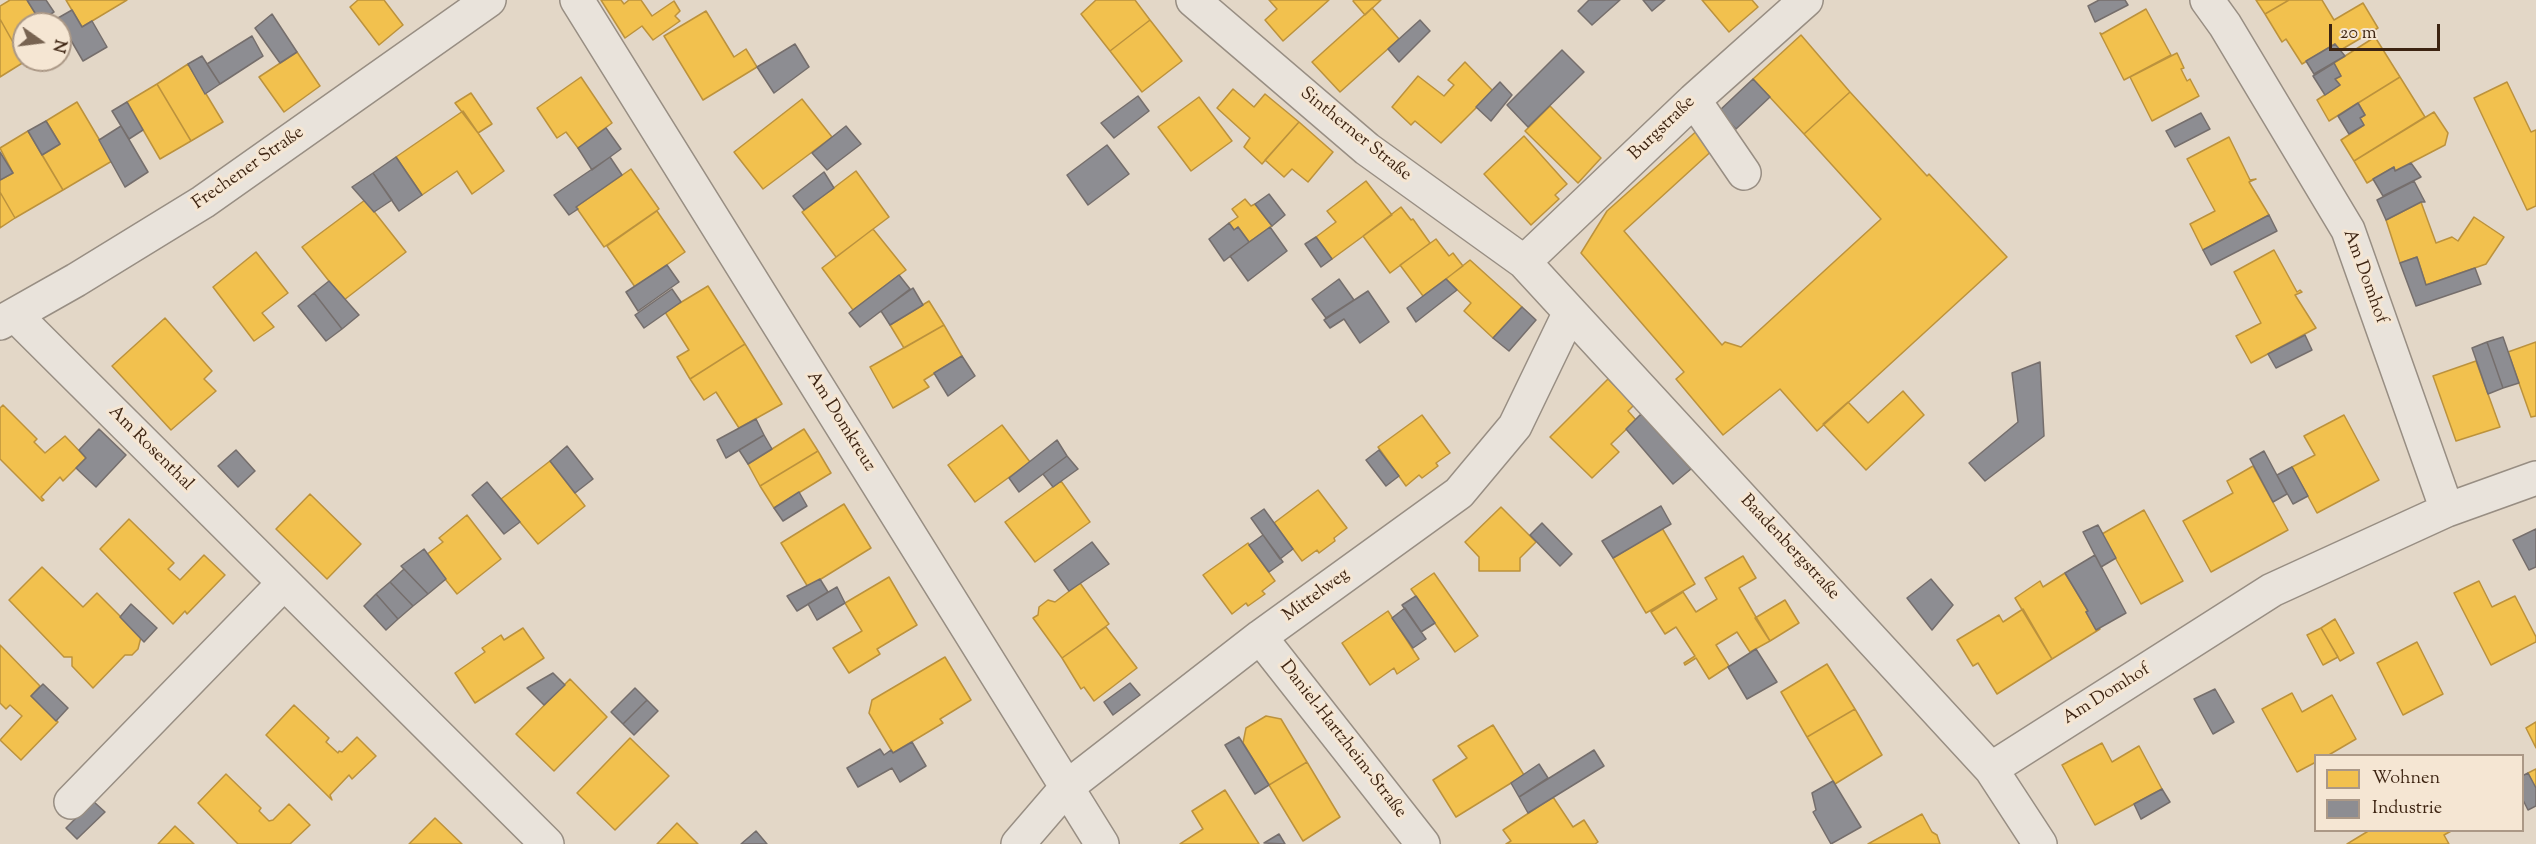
<!DOCTYPE html>
<meta charset="utf-8">
<style>
body{margin:0}
#map{position:relative;width:2536px;height:844px;overflow:hidden;background:#e3d7c7;font-family:"Sorts Mill Goudy",serif}
canvas{display:block}
.legend{position:absolute;left:2314px;top:754px;width:210px;height:78px;box-sizing:border-box;background:#f5e6d3;border:2px solid #ab9886;margin:0;padding:8px 10px;list-style:none;font-size:18px;color:#3d2412}
.legend li{display:flex;align-items:center;gap:12px;height:30px}
.legend b{width:30px;border:2px solid #ab9886}
.north{position:absolute;left:12px;top:12px;width:60px;height:60px;box-sizing:border-box;background:#f5e6d3;border:2px solid #ab9886;border-radius:50%;rotate:104deg;font-size:16px;font-weight:700;line-height:24px;text-align:center;color:#3d2412}
.north::after{content:'';display:block;margin:auto;width:21px;height:27px;background:#776351;clip-path:polygon(50% 0,100% 100%,50% 72%,0 100%)}
.scale{position:absolute;left:2329px;top:24px;width:111px;height:27px;box-sizing:border-box;border:3px solid #3d2412;border-top:0;padding-left:8px;font-size:18px;line-height:21px;white-space:nowrap;color:#3d2412;-webkit-text-stroke:4px #f5e6d3;paint-order:stroke}
</style>
<div id="map">
<canvas width="2536" height="844"></canvas>
<ul class="legend">
<li><b style="height:16px;background:#f2c14e"></b>Wohnen</li>
<li><b style="height:16px;background:#8d8d92"></b>Industrie</li>
</ul>
<div class="north">N</div>
<div class="scale">20 m</div>
</div>
<script>
const c = document.querySelector('canvas').getContext('2d');
c.lineJoin = 'round';
function fill(path, color) {
  c.fillStyle = color;
  c.fill(path, 'evenodd');
}
function stroke(path, color, width, dash) {
  c.strokeStyle = color;
  c.lineWidth = width;
  c.lineCap = dash ? 'butt' : 'round';
  c.setLineDash(dash || []);
  c.stroke(path);
}
function write(font, color, halo, rows, align = 'center') {
  c.font = font + ' "Sorts Mill Goudy",serif';
  c.lineWidth = 6;
  c.setLineDash([]);
  c.textBaseline = 'middle';
  c.strokeStyle = halo;
  c.fillStyle = color;
  for (const [text, x, y, turn = 0] of rows) {
    c.save();
    c.translate(x, y);
    c.rotate((+turn || 0) * Math.PI / 180);
    c.textAlign = isNaN(turn) ? turn : align;
    if (halo) c.strokeText(text, 0, 0);
    c.fillText(text, 0, 0);
    c.restore();
  }
}
const homes = new Path2D(`
 M 10,0 L 27,0 L 42,24 L 24,24 L 24,60 L 39,60 L 27,67 L 0,19 L 0,6 Z
 M 66,0 L 127,0 L 82,27 Z
 M 358,0 L 384,0 L 403,25 L 379,45 L 350,7 Z
 M 601,0 L 621,0 L 624,4 L 629,0 L 641,0 L 652,16 L 674,1 L 680,11 L 675,16 L 680,21 L 653,40 L 642,26 L 625,38 Z
 M 1135,0 L 1150,20 L 1110,51 L 1081,14 L 1096,0 Z
 M 1269,0 L 1329,0 L 1283,41 L 1265,20 L 1277,9 Z
 M 1354,0 L 1381,0 L 1365,15 L 1353,1 Z
 M 1702,0 L 1752,0 L 1758,7 L 1729,32 Z
 M 2256,0 L 2289,0 L 2265,14 Z
 M 2289,0 L 2322,0 L 2334,20 L 2363,3 L 2378,28 L 2339,51 L 2335,44 L 2302,64 L 2286,39 L 2282,42 L 2265,14 Z
 M 1372,8 L 1399,39 L 1340,92 L 1312,62 Z
 M 2146,9 L 2171,55 L 2124,80 L 2100,33 L 2102,34 Z
 M 706,11 L 734,57 L 746,49 L 757,67 L 703,100 L 664,36 Z
 M 0,19 L 24,62 L 0,77 Z
 M 1150,20 L 1182,61 L 1142,92 L 1110,51 Z
 M 1801,35 L 1850,92 L 1804,134 L 1753,79 Z
 M 2375,37 L 2400,77 L 2329,121 L 2317,100 L 2340,85 L 2335,79 L 2341,76 L 2334,63 Z
 M 297,52 L 320,86 L 284,112 L 259,77 Z
 M 2177,53 L 2184,68 L 2181,69 L 2187,81 L 2190,79 L 2199,96 L 2152,121 L 2130,77 Z
 M 1465,62 L 1493,91 L 1441,143 L 1415,121 L 1411,125 L 1392,107 L 1418,76 L 1444,96 L 1454,85 L 1448,80 Z
 M 188,64 L 223,122 L 191,141 L 157,84 Z
 M 581,77 L 612,123 L 578,148 L 566,132 L 557,138 L 537,108 Z
 M 2400,77 L 2425,117 L 2354,161 L 2341,140 L 2364,125 L 2360,118 L 2365,115 L 2358,103 Z
 M 2507,82 L 2531,132 L 2536,130 L 2536,206 L 2527,210 L 2474,98 Z
 M 157,84 L 191,141 L 160,159 L 127,102 Z
 M 1233,89 L 1254,107 L 1265,94 L 1299,122 L 1262,164 L 1244,147 L 1250,138 L 1217,108 Z
 M 1850,92 L 1927,176 L 1929,174 L 2007,257 L 1817,431 L 1780,389 L 1723,435 L 1676,379 L 1684,372 L 1581,253 L 1607,211 L 1700,128 L 1716,147 L 1624,231 L 1722,345 L 1725,342 L 1741,347 L 1881,219 L 1804,134 Z
 M 471,93 L 492,124 L 478,133 L 455,103 Z
 M 1199,97 L 1232,141 L 1191,171 L 1158,127 Z
 M 802,99 L 832,137 L 763,189 L 734,152 Z
 M 77,102 L 112,161 L 63,190 L 42,155 L 60,144 L 46,121 Z
 M 1550,106 L 1601,158 L 1578,183 L 1525,131 Z
 M 463,111 L 504,171 L 472,194 L 457,171 L 422,195 L 396,157 Z
 M 2434,112 L 2448,133 L 2445,145 L 2395,171 L 2394,167 L 2367,183 L 2354,161 Z
 M 1299,122 L 1333,152 L 1308,182 L 1292,169 L 1284,177 L 1265,160 Z
 M 28,131 L 63,190 L 15,218 L 0,192 L 0,180 L 13,173 L 0,148 Z
 M 1524,136 L 1567,184 L 1555,195 L 1559,199 L 1531,225 L 1484,174 Z
 M 2229,137 L 2250,180 L 2256,179 L 2249,182 L 2269,215 L 2203,250 L 2190,224 L 2215,211 L 2187,159 Z
 M 631,169 L 659,209 L 604,247 L 576,207 Z
 M 856,171 L 889,217 L 836,257 L 802,212 Z
 M 1366,181 L 1392,215 L 1332,259 L 1316,237 L 1336,222 L 1327,211 Z
 M 0,192 L 15,218 L 0,228 Z
 M 1245,199 L 1251,206 L 1255,204 L 1272,226 L 1249,242 L 1238,227 L 1234,230 L 1229,223 L 1238,217 L 1232,209 Z
 M 365,200 L 406,252 L 344,300 L 302,247 Z
 M 2421,202 L 2436,243 L 2452,237 L 2458,241 L 2474,217 L 2504,237 L 2486,264 L 2426,285 L 2417,257 L 2400,263 L 2386,220 Z
 M 1401,207 L 1411,220 L 1413,219 L 1430,243 L 1390,273 L 1363,236 Z
 M 657,211 L 685,252 L 635,287 L 607,246 Z
 M 873,229 L 906,270 L 853,310 L 822,268 Z
 M 1436,239 L 1449,256 L 1453,253 L 1463,266 L 1423,296 L 1400,265 Z
 M 2274,250 L 2297,292 L 2300,290 L 2302,292 L 2295,295 L 2316,328 L 2251,363 L 2236,336 L 2261,323 L 2234,272 Z
 M 256,252 L 288,293 L 262,313 L 274,327 L 254,341 L 213,287 Z
 M 1470,260 L 1522,307 L 1493,338 L 1464,311 L 1471,303 L 1446,279 Z
 M 708,286 L 745,344 L 690,379 L 677,357 L 689,350 L 665,312 Z
 M 929,301 L 944,325 L 904,348 L 890,325 Z
 M 165,318 L 212,371 L 204,379 L 216,391 L 171,430 L 112,366 Z
 M 944,325 L 962,356 L 924,380 L 929,387 L 893,408 L 870,367 Z
 M 2536,342 L 2536,416 L 2531,417 L 2508,352 Z
 M 745,344 L 782,404 L 739,428 L 716,392 L 704,400 L 690,379 Z
 M 2476,361 L 2500,427 L 2456,441 L 2433,376 Z
 M 1608,379 L 1634,405 L 1628,411 L 1636,420 L 1611,444 L 1619,452 L 1592,478 L 1550,437 Z
 M 1903,391 L 1924,415 L 1866,470 L 1823,424 L 1848,402 L 1868,423 Z
 M 3,405 L 37,439 L 34,442 L 45,453 L 65,436 L 86,458 L 63,481 L 60,477 L 41,497 L 44,500 L 42,501 L 0,459 L 0,408 Z
 M 1422,415 L 1450,453 L 1436,463 L 1438,466 L 1422,478 L 1419,475 L 1406,486 L 1378,447 Z
 M 2344,415 L 2379,480 L 2317,513 L 2292,467 L 2315,455 L 2304,436 Z
 M 1002,425 L 1030,462 L 975,502 L 948,465 Z
 M 804,429 L 818,451 L 760,486 L 748,464 Z
 M 818,451 L 831,473 L 774,508 L 760,486 Z
 M 550,461 L 585,506 L 538,544 L 501,499 Z
 M 2253,466 L 2288,530 L 2211,572 L 2183,521 L 2233,493 L 2227,481 Z
 M 1061,481 L 1090,522 L 1035,562 L 1005,522 Z
 M 1318,490 L 1347,528 L 1334,538 L 1335,541 L 1319,553 L 1317,550 L 1302,561 L 1274,523 Z
 M 310,494 L 361,544 L 327,579 L 276,529 Z
 M 844,504 L 871,548 L 808,587 L 781,543 Z
 M 1501,507 L 1536,542 L 1520,558 L 1520,571 L 1479,571 L 1479,557 L 1465,542 Z
 M 2144,510 L 2183,581 L 2141,604 L 2102,534 Z
 M 467,515 L 501,559 L 457,594 L 426,555 L 443,542 L 439,538 Z
 M 129,519 L 174,563 L 168,569 L 180,580 L 204,555 L 225,575 L 187,614 L 185,611 L 173,624 L 100,549 Z
 M 1662,528 L 1695,584 L 1646,613 L 1613,558 Z
 M 1248,543 L 1275,581 L 1262,591 L 1265,594 L 1248,606 L 1246,603 L 1232,614 L 1203,575 Z
 M 1743,556 L 1756,578 L 1739,588 L 1770,641 L 1750,652 L 1737,632 L 1716,645 L 1729,666 L 1709,679 L 1696,658 L 1685,665 L 1684,663 L 1695,656 L 1676,627 L 1665,634 L 1651,612 L 1683,592 L 1696,612 L 1717,599 L 1705,578 Z
 M 42,567 L 83,607 L 97,593 L 141,637 L 138,649 L 132,655 L 125,655 L 93,688 L 72,666 L 72,657 L 64,657 L 9,600 Z
 M 1434,573 L 1478,636 L 1455,652 L 1411,589 Z
 M 2065,573 L 2088,611 L 2086,612 L 2096,630 L 2099,628 L 2100,629 L 2052,659 L 2015,598 L 2040,581 L 2043,587 Z
 M 889,577 L 917,625 L 877,649 L 880,654 L 849,673 L 833,648 L 862,631 L 845,603 Z
 M 2479,581 L 2492,607 L 2515,596 L 2536,637 L 2536,642 L 2491,665 L 2454,593 Z
 M 1080,583 L 1109,624 L 1062,658 L 1033,618 L 1038,615 L 1039,607 L 1048,600 L 1055,602 Z
 M 1785,600 L 1799,623 L 1770,641 L 1755,618 Z
 M 2023,609 L 2052,659 L 1997,694 L 1978,663 L 1973,666 L 1957,640 L 1999,615 L 2003,622 Z
 M 1388,611 L 1419,659 L 1397,674 L 1394,668 L 1370,685 L 1342,643 Z
 M 2335,619 L 2354,653 L 2340,661 L 2321,628 Z
 M 1106,627 L 1137,668 L 1094,701 L 1084,687 L 1081,689 L 1062,658 Z
 M 523,628 L 544,658 L 475,703 L 455,673 L 485,652 L 482,648 L 501,635 L 504,640 Z
 M 2321,628 L 2338,657 L 2323,665 L 2307,635 Z
 M 2417,642 L 2443,694 L 2403,715 L 2377,663 Z
 M 0,645 L 40,686 L 31,696 L 58,722 L 21,760 L 0,740 L 22,716 L 10,705 L 6,709 L 0,703 Z
 M 945,657 L 971,700 L 940,719 L 943,723 L 893,753 L 869,713 L 872,700 Z
 M 1827,664 L 1855,709 L 1807,737 L 1781,692 Z
 M 570,679 L 607,717 L 554,771 L 516,734 Z
 M 2292,693 L 2302,712 L 2332,695 L 2356,739 L 2327,756 L 2316,756 L 2316,762 L 2297,772 L 2262,709 Z
 M 294,705 L 329,738 L 326,742 L 338,753 L 339,751 L 342,752 L 357,737 L 376,756 L 352,779 L 349,775 L 330,795 L 332,800 L 266,735 Z
 M 1855,709 L 1882,755 L 1835,784 L 1807,737 Z
 M 1266,716 L 1281,719 L 1307,762 L 1269,785 L 1243,743 L 1246,728 Z
 M 2536,722 L 2536,748 L 2526,728 Z
 M 1493,725 L 1524,775 L 1456,817 L 1433,780 L 1467,758 L 1458,746 Z
 M 630,738 L 669,776 L 615,830 L 577,793 Z
 M 2102,743 L 2112,762 L 2139,746 L 2162,789 L 2095,825 L 2062,765 Z
 M 1307,762 L 1340,817 L 1303,841 L 1269,785 Z
 M 2536,769 L 2536,787 L 2535,787 L 2528,773 Z
 M 226,774 L 261,808 L 259,811 L 269,821 L 273,820 L 289,804 L 310,825 L 290,844 L 238,844 L 198,803 Z
 M 1225,790 L 1259,844 L 1180,844 L 1203,829 L 1192,811 Z
 M 1553,797 L 1573,827 L 1584,820 L 1598,842 L 1595,844 L 1506,844 L 1511,841 L 1503,830 Z
 M 1922,814 L 1932,832 L 1937,835 L 1940,844 L 1868,844 Z
 M 435,818 L 462,844 L 409,844 Z
 M 677,823 L 698,844 L 657,844 Z
 M 175,826 L 194,844 L 158,844 Z
 M 2370,830 L 2453,830 L 2444,835 L 2449,844 L 2347,844 Z`);
const industry = new Path2D(`
 M 27,0 L 46,0 L 54,12 L 40,21 Z
 M 1589,0 L 1620,0 L 1592,25 L 1578,11 Z
 M 1643,0 L 1665,0 L 1652,11 Z
 M 2099,0 L 2125,0 L 2128,5 L 2095,22 L 2088,6 Z
 M 72,10 L 82,27 L 92,21 L 107,47 L 83,61 L 58,18 Z
 M 272,14 L 297,52 L 280,63 L 255,28 Z
 M 1420,20 L 1430,31 L 1399,62 L 1388,49 Z
 M 252,36 L 263,56 L 220,84 L 207,64 Z
 M 795,44 L 809,67 L 774,93 L 757,67 Z
 M 2335,44 L 2345,56 L 2314,74 L 2306,61 Z
 M 1562,50 L 1584,72 L 1528,127 L 1507,105 Z
 M 202,56 L 220,84 L 205,94 L 188,64 Z
 M 2334,63 L 2341,76 L 2335,79 L 2340,85 L 2325,95 L 2313,76 Z
 M 1753,79 L 1770,97 L 1736,129 L 1719,111 Z
 M 1500,82 L 1512,95 L 1491,121 L 1476,107 Z
 M 1138,96 L 1149,111 L 1114,138 L 1101,123 Z
 M 127,102 L 143,130 L 129,139 L 112,111 Z
 M 2358,103 L 2365,115 L 2360,118 L 2364,125 L 2349,134 L 2338,116 Z
 M 2201,113 L 2210,129 L 2175,147 L 2166,131 Z
 M 46,121 L 60,144 L 42,155 L 28,131 Z
 M 121,126 L 148,172 L 125,187 L 99,140 Z
 M 846,126 L 861,144 L 827,170 L 812,153 Z
 M 606,128 L 621,149 L 592,170 L 578,148 Z
 M 1107,145 L 1129,174 L 1088,205 L 1067,175 Z
 M 0,152 L 13,173 L 0,180 Z
 M 396,157 L 422,195 L 399,211 L 373,173 Z
 M 610,157 L 622,175 L 576,207 L 578,209 L 569,215 L 554,195 Z
 M 2411,163 L 2421,177 L 2383,196 L 2373,179 L 2394,167 L 2395,171 Z
 M 824,172 L 834,188 L 804,210 L 793,196 Z
 M 373,173 L 392,200 L 374,212 L 352,187 Z
 M 2414,181 L 2425,202 L 2421,202 L 2386,220 L 2377,200 Z
 M 1269,194 L 1285,215 L 1272,226 L 1255,204 Z
 M 2269,215 L 2277,231 L 2211,265 L 2203,250 Z
 M 1229,223 L 1234,230 L 1238,227 L 1249,242 L 1224,261 L 1209,239 Z
 M 1270,227 L 1287,251 L 1248,281 L 1230,256 Z
 M 1316,237 L 1332,259 L 1321,267 L 1305,244 Z
 M 2417,257 L 2426,285 L 2475,268 L 2481,284 L 2416,306 L 2400,263 Z
 M 667,265 L 679,282 L 638,311 L 626,292 Z
 M 899,275 L 910,289 L 860,327 L 849,313 Z
 M 1339,279 L 1354,300 L 1326,318 L 1312,299 Z
 M 1446,279 L 1457,290 L 1416,322 L 1407,308 Z
 M 329,281 L 359,315 L 342,329 L 314,293 Z
 M 913,288 L 923,305 L 890,325 L 881,311 Z
 M 672,289 L 681,302 L 644,328 L 635,315 Z
 M 1368,291 L 1389,322 L 1360,343 L 1344,319 L 1330,328 L 1324,320 Z
 M 314,293 L 342,329 L 326,341 L 298,306 Z
 M 1522,307 L 1536,320 L 1509,351 L 1493,338 Z
 M 2305,335 L 2312,350 L 2276,368 L 2268,354 Z
 M 2503,337 L 2519,383 L 2503,388 L 2487,342 Z
 M 2487,342 L 2503,388 L 2488,394 L 2472,348 Z
 M 962,356 L 975,376 L 948,396 L 934,373 Z
 M 2040,362 L 2044,436 L 1985,481 L 1969,463 L 2018,422 L 2012,373 Z
 M 1641,414 L 1691,469 L 1673,484 L 1626,429 Z
 M 756,419 L 764,435 L 726,458 L 717,440 Z
 M 99,429 L 126,455 L 96,487 L 76,468 L 86,458 L 79,450 Z
 M 764,435 L 772,449 L 748,464 L 739,450 Z
 M 1057,440 L 1067,456 L 1019,492 L 1009,478 Z
 M 567,446 L 593,479 L 575,493 L 550,461 Z
 M 236,450 L 255,471 L 238,487 L 218,466 Z
 M 1379,450 L 1399,476 L 1386,486 L 1366,460 Z
 M 2264,451 L 2287,494 L 2273,502 L 2250,459 Z
 M 1067,456 L 1078,469 L 1053,487 L 1043,474 Z
 M 2292,467 L 2308,496 L 2293,504 L 2277,475 Z
 M 487,482 L 520,522 L 504,534 L 472,495 Z
 M 799,492 L 807,506 L 783,521 L 774,508 Z
 M 1661,506 L 1671,524 L 1613,558 L 1602,541 Z
 M 1264,509 L 1293,549 L 1280,559 L 1251,518 Z
 M 1542,523 L 1572,554 L 1560,566 L 1530,535 Z
 M 2098,525 L 2116,558 L 2101,567 L 2083,532 Z
 M 2536,529 L 2536,567 L 2529,570 L 2513,540 Z
 M 1263,535 L 1283,562 L 1269,572 L 1249,545 Z
 M 1092,542 L 1109,564 L 1069,591 L 1054,570 Z
 M 424,549 L 446,579 L 428,594 L 401,566 Z
 M 2095,555 L 2126,613 L 2096,630 L 2086,612 L 2088,611 L 2065,573 Z
 M 404,569 L 428,594 L 413,606 L 390,582 Z
 M 820,579 L 828,592 L 797,611 L 787,596 Z
 M 1931,579 L 1953,605 L 1932,630 L 1907,598 Z
 M 390,582 L 413,606 L 398,619 L 376,594 Z
 M 837,587 L 845,603 L 817,620 L 808,604 Z
 M 376,594 L 398,619 L 386,630 L 364,606 Z
 M 1416,596 L 1435,623 L 1421,632 L 1402,605 Z
 M 131,604 L 157,628 L 144,642 L 120,617 Z
 M 1405,608 L 1426,639 L 1413,648 L 1392,618 Z
 M 1756,649 L 1777,682 L 1747,699 L 1728,667 Z
 M 553,673 L 565,685 L 544,705 L 527,688 Z
 M 1130,683 L 1140,695 L 1113,715 L 1104,702 Z
 M 43,684 L 68,708 L 56,721 L 31,696 Z
 M 635,688 L 647,700 L 623,724 L 611,712 Z
 M 2215,689 L 2234,722 L 2213,734 L 2194,699 Z
 M 647,700 L 658,711 L 634,735 L 623,724 Z
 M 1239,737 L 1269,785 L 1255,794 L 1225,745 Z
 M 912,742 L 926,766 L 900,782 L 892,768 L 858,787 L 847,768 L 880,749 L 884,755 L 891,750 L 893,753 Z
 M 1594,750 L 1604,766 L 1528,813 L 1519,797 Z
 M 1539,764 L 1548,778 L 1519,797 L 1511,783 Z
 M 2528,773 L 2536,788 L 2536,806 L 2528,810 L 2522,798 L 2522,776 Z
 M 1833,781 L 1861,827 L 1831,844 L 1813,812 L 1816,810 L 1812,793 Z
 M 2162,789 L 2170,802 L 2141,819 L 2134,804 Z
 M 93,801 L 105,812 L 77,839 L 66,828 Z
 M 756,831 L 767,844 L 741,844 Z
 M 1279,834 L 1285,844 L 1264,843 Z`);
const minor = new Path2D(`
 M 577,0 L 1102,844
 M 1193,0 L 1367,149 L 1524,262 L 1991,769 L 2040,844
 M 2207,0 L 2225,25 L 2348,230 L 2447,510
 M 1694,100 L 1744,173
 M 1524,262 L 1694,100 L 1806,0
 M 16,316 L 547,844
 M 0,323 L 76,280 L 203,202 L 489,0
 M 1260,637 L 1423,844
 M 1991,769 L 2272,590 L 2447,510 L 2536,478
 M 71,802 L 284,583
 M 1018,844 L 1067,787 L 1260,637 L 1459,493 L 1515,426 L 1570,312`);
const streetNames = [
 ["Burgstraße",1663,129,-44],
 ["Sintherner Straße",1355,135,39],
 ["Frechener Straße",249,169,-35],
 ["Am Domhof",2364,277,70],
 ["Am Domkreuz",840,422,58],
 ["Am Rosenthal",150,449,45],
 ["Baadenbergstraße",1789,548,47],
 ["Mittelweg",1317,596,-36],
 ["Am Domhof",2107,695,-32],
 ["Daniel-Hartzheim-Straße",1342,740,52]
];
fill(homes, '#f2c14e');
stroke(homes, '#bc923c', 1.5);
fill(industry, '#8d8d92');
stroke(industry, '#756e6c', 1.5);
stroke(minor, '#988e83', 36);
stroke(minor, '#e9e3db', 33);
write('18px', '#3d2412', '#f5e6d3', streetNames);
</script>
